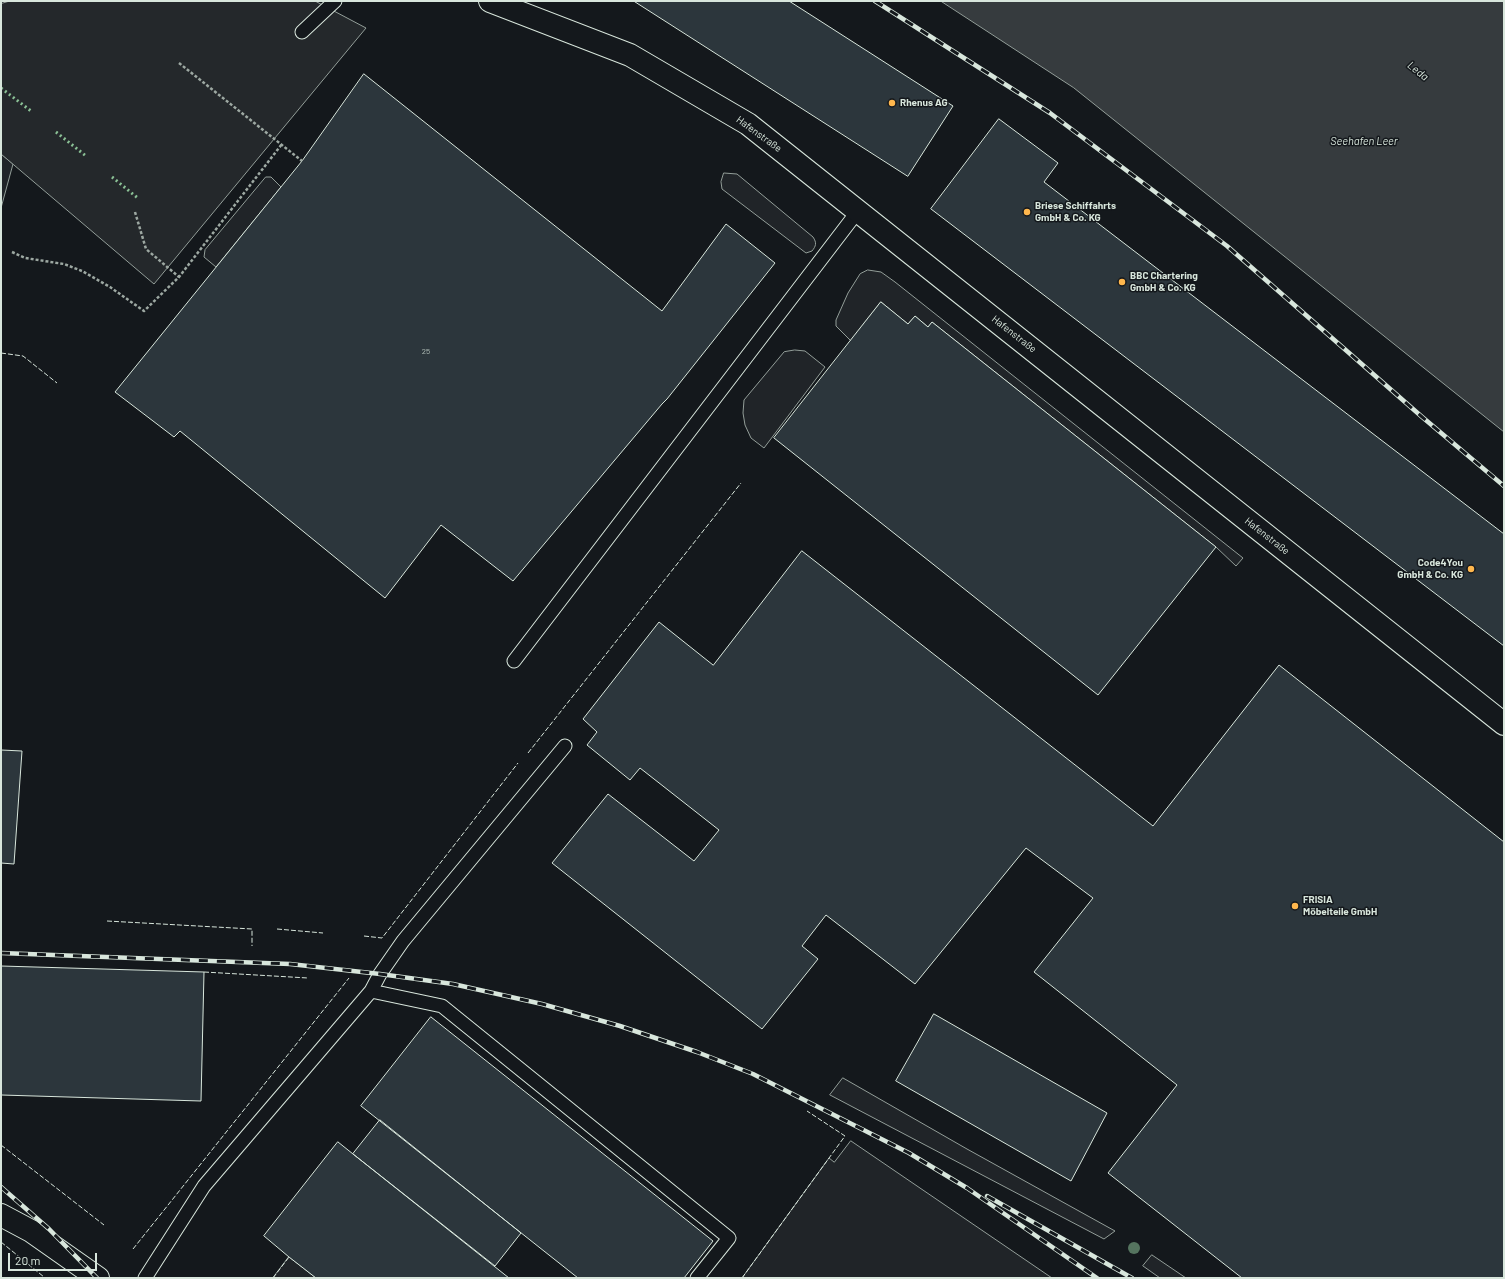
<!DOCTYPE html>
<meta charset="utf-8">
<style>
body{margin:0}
#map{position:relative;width:1505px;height:1279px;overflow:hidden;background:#14181c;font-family:Barlow,sans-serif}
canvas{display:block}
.frame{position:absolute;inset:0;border:2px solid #d8e6dc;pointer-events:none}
.scale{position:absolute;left:8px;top:1253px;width:89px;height:18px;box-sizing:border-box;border:2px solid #d8e6dc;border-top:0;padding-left:5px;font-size:12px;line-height:14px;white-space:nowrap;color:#d8e6dc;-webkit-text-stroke:3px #14181c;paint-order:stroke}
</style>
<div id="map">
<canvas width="1505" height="1279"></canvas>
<div class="frame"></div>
<div class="scale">20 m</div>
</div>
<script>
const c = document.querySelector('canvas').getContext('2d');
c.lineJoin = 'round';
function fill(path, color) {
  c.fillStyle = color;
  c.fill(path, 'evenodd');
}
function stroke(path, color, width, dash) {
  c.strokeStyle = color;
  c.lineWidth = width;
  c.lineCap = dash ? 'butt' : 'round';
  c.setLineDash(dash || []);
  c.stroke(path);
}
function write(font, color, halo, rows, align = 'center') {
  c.font = font + ' Barlow,sans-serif';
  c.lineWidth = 3;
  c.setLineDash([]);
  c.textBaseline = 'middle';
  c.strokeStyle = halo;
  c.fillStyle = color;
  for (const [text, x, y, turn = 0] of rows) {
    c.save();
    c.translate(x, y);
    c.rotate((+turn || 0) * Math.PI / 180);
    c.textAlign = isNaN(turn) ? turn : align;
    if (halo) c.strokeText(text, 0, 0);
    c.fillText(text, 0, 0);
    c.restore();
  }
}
const green = new Path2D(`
 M 1,154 L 13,164 L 1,208 Z
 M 724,173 L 737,174 L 813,237 C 817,243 816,246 812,251 L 806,253 L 722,189 L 721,182 Z
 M 266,177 L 271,177 L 281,187 L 216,267 L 204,257 L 205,250 Z
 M 868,270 L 881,272 L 895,282 L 1243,558 L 1236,566 L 1216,547 L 932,322 L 928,327 L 915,316 L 908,324 L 881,302 L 851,341 L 836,326 L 836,320 L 848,293 L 860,274 Z
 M 795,350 L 805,351 L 825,367 L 764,448 L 751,438 L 745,425 L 743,413 L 744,400 L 784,352 Z
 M 843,1078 L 967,1149 L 1115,1231 L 1104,1239 L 830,1095 Z
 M 851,1141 L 1052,1278 L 742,1278 L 829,1158 L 834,1162 Z
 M 1152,1255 L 1186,1278 L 1160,1278 L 1143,1266 Z
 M 289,1257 L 316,1278 L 273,1278 Z`);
const parking = new Path2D(`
 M 10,1 L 315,1 L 366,28 L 154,284 L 1,154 L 1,4 Z`);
const water = new Path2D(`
 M 941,1 L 1504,1 L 1504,432 L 1074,88 Z`);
const building = new Path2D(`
 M 634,1 L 789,1 L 953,106 L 908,176 Z
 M 364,74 L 662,311 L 726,224 L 775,263 L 667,399 L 662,404 L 513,581 L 441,525 L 385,598 L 180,431 L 174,437 L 115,392 L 302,161 Z
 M 999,119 L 1058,163 L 1044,182 L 1504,534 L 1504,646 L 931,209 Z
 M 881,302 L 908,324 L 915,316 L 928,327 L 932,322 L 1216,547 L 1098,695 L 774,438 Z
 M 802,551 L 1153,826 L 1279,665 L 1504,842 L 1504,1278 L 1242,1278 L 1108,1173 L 1177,1085 L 1034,972 L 1093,898 L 1026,848 L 915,984 L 826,915 L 802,946 L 818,959 L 762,1029 L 552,863 L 608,794 L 694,861 L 719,830 L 640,768 L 630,780 L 587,745 L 597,732 L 583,719 L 659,622 L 713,665 Z
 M 1,750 L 22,751 L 14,864 L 1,863 Z
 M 1,966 L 204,972 L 201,1101 L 1,1095 Z
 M 934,1014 L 1107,1113 L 1071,1181 L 896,1081 Z
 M 431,1017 L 713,1241 L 684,1278 L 578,1278 L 361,1106 Z
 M 380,1120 L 521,1233 L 495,1266 L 353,1154 Z
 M 338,1142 L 353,1154 L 509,1278 L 316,1278 L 289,1257 L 264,1236 Z`);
const path = new Path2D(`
 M 179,63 L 302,161
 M 135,212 L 146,249 L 179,277
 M 12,252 L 25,258 L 64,264 L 82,271 L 110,287 L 144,311 L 179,277 L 282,144`);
const service = new Path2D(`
 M 302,32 L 335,1
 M 514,661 L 858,211
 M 371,991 L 380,974 L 403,941 L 565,746
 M 145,1278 L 204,1186 L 371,991 L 442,1006 L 729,1238 L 697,1278`);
const minor = new Path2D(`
 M 490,1 L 630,55 L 748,124 L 1504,724
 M 1,1215 L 31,1231 L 98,1278`);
const rail = new Path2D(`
 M 875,1 L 1050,113 L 1227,246 L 1421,416 L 1504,486
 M 1,953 L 290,964 L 380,974 L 453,984 L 542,1004 L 620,1026 L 697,1052 L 753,1074 L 909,1153 L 967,1188 L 1097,1278
 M 1,1187 L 49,1229 L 97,1278
 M 987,1196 L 1132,1278`);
const hedge = new Path2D(`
 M 1,88 L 31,111
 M 56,132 L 86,156
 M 112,177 L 139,199`);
const fence = new Path2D(`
 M 1,353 L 23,356 L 57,383
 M 528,753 L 741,483
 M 107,921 L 252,929 L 252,946
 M 277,929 L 323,933
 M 364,936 L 382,938 L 518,763
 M 204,972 L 308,978
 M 1,1145 L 104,1225
 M 1,1242 L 44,1277
 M 133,1249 L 349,978
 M 273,1278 L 289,1257
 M 742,1278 L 845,1136 L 807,1111`);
const trees = [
 [1134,1248]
];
const markers = [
 [892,103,4,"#ffb74d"],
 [1027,212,4,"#ffb74d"],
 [1122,282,4,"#ffb74d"],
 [1471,569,4,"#ffb74d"],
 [1295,906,4,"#ffb74d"]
];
const numberNames = [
 ["25",426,351]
];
const poiNames = [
 ["Rhenus AG",900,103],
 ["Briese Schiffahrts",1035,206],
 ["GmbH & Co. KG",1035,218],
 ["BBC Chartering",1130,276],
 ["GmbH & Co. KG",1130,288],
 ["Code4You",1463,563,"right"],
 ["GmbH & Co. KG",1463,575,"right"],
 ["FRISIA",1303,900],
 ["Möbelteile GmbH",1303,912]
];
const streetNames = [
 ["Hafenstraße",759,134,36],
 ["Hafenstraße",1014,334,38],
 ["Hafenstraße",1267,536,38]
];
const waterNames = [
 ["Leda",1418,71,39],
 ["Seehafen Leer",1364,141]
];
fill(green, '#202428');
stroke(green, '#939e99', 1);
fill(parking, '#24282b');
stroke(parking, '#939e99', 1);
fill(water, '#363b3e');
stroke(water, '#939e99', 1);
fill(building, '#2c363c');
stroke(building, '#d8e6dc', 1);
stroke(service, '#d8e6dc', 15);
stroke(minor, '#d8e6dc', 24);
stroke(path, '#9da8a2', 2.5, [3, 2]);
stroke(service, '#14181c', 13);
stroke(minor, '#14181c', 22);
stroke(rail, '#d8e6dc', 4.5);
stroke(rail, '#14181c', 3, [9]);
stroke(hedge, '#8ac095', 3, [2, 3]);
stroke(fence, '#d8e6dc', 1, [5, 2]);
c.fillStyle = '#55745f';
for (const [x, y] of trees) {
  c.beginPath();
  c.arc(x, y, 6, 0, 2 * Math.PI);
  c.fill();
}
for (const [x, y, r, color] of markers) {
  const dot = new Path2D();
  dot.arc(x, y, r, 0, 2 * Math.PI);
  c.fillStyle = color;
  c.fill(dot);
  stroke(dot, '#14181c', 1.5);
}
write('8px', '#adbab4', null, numberNames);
write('bold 10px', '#d8e6dc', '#14181c', poiNames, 'left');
write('10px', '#d8e6dc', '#14181c', streetNames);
write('italic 11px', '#d8e6dc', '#14181c', waterNames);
</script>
